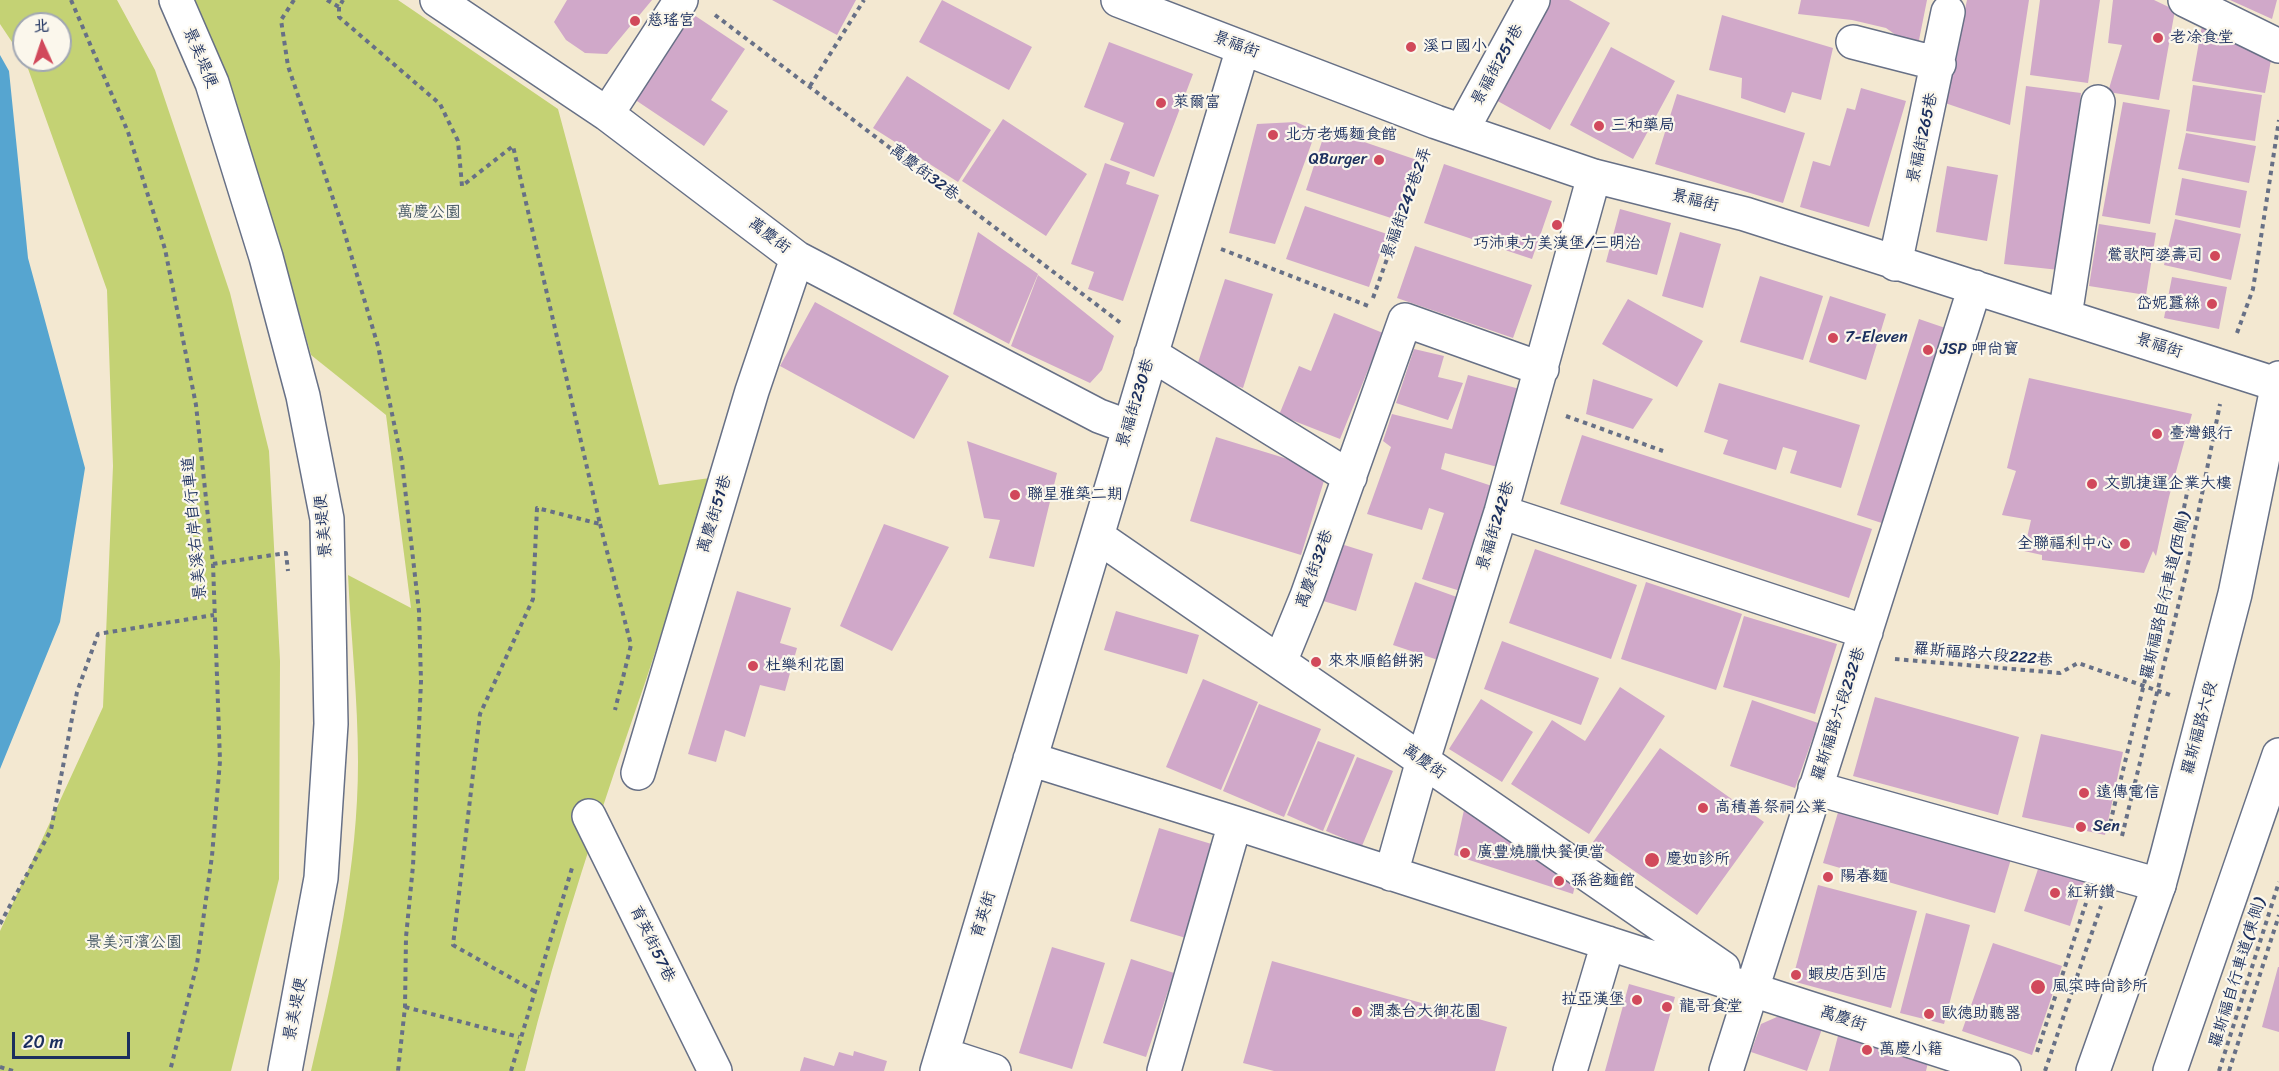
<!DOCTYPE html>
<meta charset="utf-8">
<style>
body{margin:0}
#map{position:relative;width:2279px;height:1071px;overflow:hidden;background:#f3e8d1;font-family:Sriracha,"LXGW WenKai TC",sans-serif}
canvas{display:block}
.north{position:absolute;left:12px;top:12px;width:60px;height:60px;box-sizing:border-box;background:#fbf7ec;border:2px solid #a1a7b3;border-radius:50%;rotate:357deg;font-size:16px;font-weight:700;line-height:24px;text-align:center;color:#1b2f5e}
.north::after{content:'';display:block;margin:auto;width:21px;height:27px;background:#d1495b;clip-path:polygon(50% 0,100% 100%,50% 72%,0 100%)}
.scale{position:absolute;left:12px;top:1032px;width:118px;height:27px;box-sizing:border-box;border:3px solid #1b2f5e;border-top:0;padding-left:8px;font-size:18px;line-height:21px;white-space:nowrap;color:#1b2f5e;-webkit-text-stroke:4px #fbf7ec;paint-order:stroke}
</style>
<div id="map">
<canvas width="2279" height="1071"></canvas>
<div class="north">北</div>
<div class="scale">20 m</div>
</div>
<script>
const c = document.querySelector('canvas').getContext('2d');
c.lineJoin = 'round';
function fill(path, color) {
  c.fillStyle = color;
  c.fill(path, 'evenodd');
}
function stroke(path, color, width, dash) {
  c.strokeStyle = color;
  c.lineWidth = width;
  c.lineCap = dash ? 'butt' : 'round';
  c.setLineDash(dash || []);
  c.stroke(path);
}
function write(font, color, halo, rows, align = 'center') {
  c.font = font + ' Sriracha,"LXGW WenKai TC",sans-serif';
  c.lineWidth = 4.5;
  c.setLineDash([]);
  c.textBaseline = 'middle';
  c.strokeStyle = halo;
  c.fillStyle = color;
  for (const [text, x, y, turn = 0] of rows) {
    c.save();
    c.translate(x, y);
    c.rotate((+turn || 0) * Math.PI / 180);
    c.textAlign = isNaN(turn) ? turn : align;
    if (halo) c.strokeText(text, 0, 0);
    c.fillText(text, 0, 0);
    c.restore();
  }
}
const green = new Path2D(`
 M 0,0 L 117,0 L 155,70 L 230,293 L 269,451 L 280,661 L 279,879 L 231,1071 L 0,1071 L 0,931 L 103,707 L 113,466 L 107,290 L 26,63 L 0,24 ZM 24,24 L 60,24 L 60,60 L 24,60 Z
 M 189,0 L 398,0 L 558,109 L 659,485 L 710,478 C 689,545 669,611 647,677 C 602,807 558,937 525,1071 L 311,1071 C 335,970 358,866 358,762 C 358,700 351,637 348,575 L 411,608 L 386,415 L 311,355 L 280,245 Z`);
const water = new Path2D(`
 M 0,55 L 9,71 L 28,258 L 85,468 L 60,622 L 0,769 Z`);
const building = new Path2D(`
 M 567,0 L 652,0 L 607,54 L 585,53 L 566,40 L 554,22 Z
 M 772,0 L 856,0 L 837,35 Z
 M 942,0 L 1032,47 L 1009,90 L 919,42 Z
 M 1550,0 L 1569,0 L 1610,23 L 1550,130 L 1494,99 Z
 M 1801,0 L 1927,0 L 1917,50 L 1886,28 L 1852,20 L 1798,14 Z
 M 1967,0 L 2029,0 L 2010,125 L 1945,103 Z
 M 2040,0 L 2100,0 L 2088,83 L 2030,75 Z
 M 2113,0 L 2154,0 L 2175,10 L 2159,100 L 2108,92 L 2122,45 L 2108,43 Z
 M 2230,0 L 2277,0 L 2272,19 Z
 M 688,11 L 745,49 L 711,100 L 728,111 L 704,146 L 631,97 Z
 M 1722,15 L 1833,48 L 1821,100 L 1792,92 L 1785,113 L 1741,98 L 1742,78 L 1709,70 Z
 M 2203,20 L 2273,49 L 2265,93 L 2192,81 Z
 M 1109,42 L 1193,74 L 1154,177 L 1110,160 L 1124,123 L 1084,107 Z
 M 1611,47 L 1675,81 L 1633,159 L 1570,125 Z
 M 907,76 L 991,130 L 958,182 L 873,128 Z
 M 2193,85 L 2262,95 L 2255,141 L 2186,131 Z
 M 2026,86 L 2081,93 L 2059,270 L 2004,264 Z
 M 1861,88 L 1906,101 L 1869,227 L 1800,207 L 1813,161 L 1830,166 L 1847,108 L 1855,110 Z
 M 1677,94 L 1805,133 L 1783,203 L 1655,164 Z
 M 2123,102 L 2170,110 L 2150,224 L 2102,216 Z
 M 1003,119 L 1087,174 L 1046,236 L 962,181 Z
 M 1296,122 L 1316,131 L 1275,244 L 1229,233 L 1257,124 Z
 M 1326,129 L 1417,160 L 1397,220 L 1306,190 Z
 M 2186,133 L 2256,146 L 2249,183 L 2178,169 Z
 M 1105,163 L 1130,172 L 1126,184 L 1159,195 L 1123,301 L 1088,289 L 1094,272 L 1071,264 Z
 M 1444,164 L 1552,201 L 1532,259 L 1424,223 Z
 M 1947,166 L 1998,175 L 1987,241 L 1936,232 Z
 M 2182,178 L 2247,191 L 2240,228 L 2175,215 Z
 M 1305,206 L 1387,234 L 1369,287 L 1286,259 Z
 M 1620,209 L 1671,223 L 1657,275 L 1606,262 Z
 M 2175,219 L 2241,234 L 2231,280 L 2164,265 Z
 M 2099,224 L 2156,233 L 2146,295 L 2089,286 Z
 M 978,232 L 1038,274 L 1009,344 L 953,314 Z
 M 1680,232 L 1721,244 L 1703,308 L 1662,296 Z
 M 1415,246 L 1532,285 L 1513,338 L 1397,298 Z
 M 1038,275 L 1114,336 L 1102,370 L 1090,383 L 1011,346 Z
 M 1760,276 L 1823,296 L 1803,360 L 1740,342 Z
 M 2172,277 L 2227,287 L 2219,329 L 2164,318 Z
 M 1225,279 L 1273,294 L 1243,388 L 1195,372 Z
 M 1830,296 L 1886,314 L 1866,380 L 1809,362 Z
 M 1628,299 L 1703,341 L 1677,387 L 1602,344 Z
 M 815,302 L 949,376 L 914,439 L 780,366 Z
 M 1334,313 L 1383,333 L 1340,439 L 1279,415 L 1299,366 L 1311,371 Z
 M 1919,319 L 1954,331 L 1891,526 L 1857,515 Z
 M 1414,349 L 1444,356 L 1438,377 L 1463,383 L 1448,420 L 1396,403 Z
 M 1468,375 L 1527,391 L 1505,469 L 1445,453 L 1441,469 L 1504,490 L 1470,594 L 1422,579 L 1444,513 L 1429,508 L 1422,530 L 1367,514 L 1391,447 L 1383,441 L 1392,414 L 1452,429 Z
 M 2029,378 L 2192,414 L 2169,497 L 2156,556 L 2153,551 L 2144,573 L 2042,560 L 2042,555 L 2024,551 L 2031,520 L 2002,515 L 2016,471 L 2007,468 Z
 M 1593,379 L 1653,399 L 1633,429 L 1586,414 Z
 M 1719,383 L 1860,425 L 1841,488 L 1790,473 L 1797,451 L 1783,447 L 1776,470 L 1723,454 L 1728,440 L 1704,432 Z
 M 1582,435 L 1872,529 L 1849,598 L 1560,504 Z
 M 1216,437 L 1327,471 L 1301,555 L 1190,521 Z
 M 967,441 L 1057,473 L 1034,567 L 989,558 L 1000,520 L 984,518 Z
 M 884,524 L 949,547 L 892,651 L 840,626 Z
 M 1325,539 L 1373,554 L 1356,611 L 1307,596 Z
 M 1535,549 L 1637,585 L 1611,659 L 1509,623 Z
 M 1415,582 L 1468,601 L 1447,663 L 1393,645 Z
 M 1646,582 L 1742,614 L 1716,690 L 1621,659 Z
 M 737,591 L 791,608 L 780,643 L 797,648 L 785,691 L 760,685 L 745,737 L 725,730 L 716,762 L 688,754 Z
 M 1116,611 L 1199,635 L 1187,674 L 1104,650 Z
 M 1744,616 L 1837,644 L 1815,714 L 1723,687 Z
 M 1502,641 L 1599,678 L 1581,725 L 1484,689 Z
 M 1203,679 L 1258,702 L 1221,790 L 1166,767 Z
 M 1620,687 L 1665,716 L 1589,834 L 1511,784 L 1552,720 L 1585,741 Z
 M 1875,697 L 2019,737 L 1998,815 L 1853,776 Z
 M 1481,699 L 1533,732 L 1502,782 L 1449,749 Z
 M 1752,700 L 1818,723 L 1795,788 L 1730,766 Z
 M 1259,704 L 1321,729 L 1284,817 L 1223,791 Z
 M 2041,734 L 2123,752 L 2105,835 L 2022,817 Z
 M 1318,741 L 1355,755 L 1323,831 L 1287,815 Z
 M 1660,748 L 1764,822 L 1697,915 L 1593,842 Z
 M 1357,757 L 1393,771 L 1362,846 L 1326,831 Z
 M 1839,809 L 2011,859 L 1995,913 L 1823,863 Z
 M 1464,810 L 1494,822 L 1576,881 L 1573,894 L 1454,855 Z
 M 1159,828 L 1218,846 L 1189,939 L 1130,921 Z
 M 2041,860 L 2086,875 L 2070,926 L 2024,911 Z
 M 1818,885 L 1917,911 L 1891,1008 L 1792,981 Z
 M 1926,913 L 1970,925 L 1944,1024 L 1900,1013 Z
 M 1993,943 L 2062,966 L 2032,1055 L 1962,1031 Z
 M 1052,947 L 1105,963 L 1072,1069 L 1019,1053 Z
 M 1131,959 L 1174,973 L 1146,1057 L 1103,1043 Z
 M 1272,961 L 1507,1027 L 1495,1071 L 1274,1071 L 1243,1063 Z
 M 2278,967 L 2279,967 L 2279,1032 L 2262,1027 Z
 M 1629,984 L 1675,997 L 1654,1071 L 1605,1071 Z
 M 1786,1013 L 1822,1029 L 1807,1071 L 1751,1052 L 1761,1024 Z
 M 1839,1032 L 1929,1058 L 1926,1071 L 1829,1071 Z
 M 854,1051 L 887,1061 L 884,1071 L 800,1071 L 804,1057 L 834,1066 L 839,1052 L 853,1056 Z`);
const path = new Path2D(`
 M 71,0 L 128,132 L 165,249 L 196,405 L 213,564 L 220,761 L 212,856 L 197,964 L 170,1071
 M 294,0 L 281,20 L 288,66 L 344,231 L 378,346 L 402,462 L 419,611 L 421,681 L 413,866 L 406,937 L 405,1007 L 398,1071
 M 327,0 L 339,7 L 343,0
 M 339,7 L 339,17 L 440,104 L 458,141 L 462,186 L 513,146 L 600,524 L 537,508 L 533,599 L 480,714 L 453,945 L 534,991
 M 715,15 L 1122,324
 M 810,86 L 864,0
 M 1221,249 L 1371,307
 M 1373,298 L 1423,158
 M 2237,333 L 2253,289 L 2279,120
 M 1566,416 L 1663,451
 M 600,524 L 631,645 L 615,710
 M 213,564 L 286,553 L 288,571
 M 1895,659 L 2060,673 L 2078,663 L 2170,695
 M 2108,832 L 2170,577 L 2188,488
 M 2122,836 L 2186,574 L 2220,404
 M 0,924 L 51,830 L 77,692 L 98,634 L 214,615
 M 405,1007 L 519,1037
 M 2037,1052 L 2086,903
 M 0,1067 L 13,1071
 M 511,1071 L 572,868
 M 2045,1071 L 2101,906
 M 2219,1071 L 2279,882
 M 2229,1071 L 2279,915`);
const minor = new Path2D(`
 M 176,0 L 212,83 L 266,257 L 303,396 L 327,519 L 331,724 L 321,878 L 285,1071
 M 437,0 L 607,114 L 797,258 L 1099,416 L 1129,427
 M 1118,0 L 1436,122 L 1594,176 L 1745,214 L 2279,385
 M 2185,0 L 2279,46
 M 1853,42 L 1939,64
 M 607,114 L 681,0
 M 1462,130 L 1533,0
 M 1895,264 L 1948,12
 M 2065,316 L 2098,102
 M 1151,354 L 1350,477
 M 1501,512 L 1866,632
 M 1097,536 L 1723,968
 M 1280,662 L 1307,596 L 1405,320 L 1542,369
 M 1030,759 L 1235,823 L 2004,1071
 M 638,773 L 752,391 L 797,258
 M 1815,788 L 2159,885
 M 589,816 L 715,1071
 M 1391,874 L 1423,760 L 1501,512 L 1594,176
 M 942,1054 L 994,1071
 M 937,1071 L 1243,48
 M 1164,1071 L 1235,823
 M 1570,1071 L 1608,943
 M 1726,1071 L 1975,287`);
const major = new Path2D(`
 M 2093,1071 L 2159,885 L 2168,852 L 2235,594 L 2279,378
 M 2170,1071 L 2279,755`);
const markers = [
 [635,21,6,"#d1495b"],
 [2158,38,6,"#d1495b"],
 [1411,47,6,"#d1495b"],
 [1161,103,6,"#d1495b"],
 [1599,126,6,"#d1495b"],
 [1273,135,6,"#d1495b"],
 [1379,160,6,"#d1495b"],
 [1557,225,6,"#d1495b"],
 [2215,256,6,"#d1495b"],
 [2212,304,6,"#d1495b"],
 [1833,338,6,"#d1495b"],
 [1928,350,6,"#d1495b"],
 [2157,434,6,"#d1495b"],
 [2092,484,6,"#d1495b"],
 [1015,495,6,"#d1495b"],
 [2125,544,6,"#d1495b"],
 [1316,662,6,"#d1495b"],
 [753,666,6,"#d1495b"],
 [2084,793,6,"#d1495b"],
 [1703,808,6,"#d1495b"],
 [2081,827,6,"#d1495b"],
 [1465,853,6,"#d1495b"],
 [1652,860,8,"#d1495b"],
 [1828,877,6,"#d1495b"],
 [1559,881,6,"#d1495b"],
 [2055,893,6,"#d1495b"],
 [1796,975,6,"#d1495b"],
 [2038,987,8,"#d1495b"],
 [1637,1000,6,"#d1495b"],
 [1667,1007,6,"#d1495b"],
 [1357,1012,6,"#d1495b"],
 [1929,1014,6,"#d1495b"],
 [1867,1050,6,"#d1495b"]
];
const poiNames = [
 ["慈瑤宮",647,21],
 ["老凃食堂",2170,38],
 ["溪口國小",1423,47],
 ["萊爾富",1173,103],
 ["三和藥局",1611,126],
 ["北方老媽麵食館",1285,135],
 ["QBurger",1367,160,"right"],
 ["巧沛東方美漢堡/三明治",1557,244,"center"],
 ["鶯歌阿婆壽司",2203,256,"right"],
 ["岱妮蠶絲",2200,304,"right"],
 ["7-Eleven",1845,338],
 ["JSP 呷尚寶",1940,350],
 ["臺灣銀行",2169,434],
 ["文凱捷運企業大樓",2104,484],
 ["聯星雅築二期",1027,495],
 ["全聯福利中心",2113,544,"right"],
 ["來來順餡餅粥",1328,662],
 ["杜樂利花園",765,666],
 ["遠傳電信",2096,793],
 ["高積善祭祠公業",1715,808],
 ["Sen",2093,827],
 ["廣豐燒臘快餐便當",1477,853],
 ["慶如診所",1666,860],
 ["陽春麵",1840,877],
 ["孫爸麵館",1571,881],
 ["紅新鑽",2067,893],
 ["蝦皮店到店",1808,975],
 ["風寀時尚診所",2052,987],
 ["拉亞漢堡",1625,1000,"right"],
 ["龍哥食堂",1679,1007],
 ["潤泰台大御花園",1369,1012],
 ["歐德助聽器",1941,1014],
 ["萬慶小籍",1879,1050]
];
const streetNames = [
 ["景福街",1236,45,21],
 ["景美堤便",200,58,67],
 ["景福街251巷",1498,65,-61],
 ["景福街265巷",1923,138,-78],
 ["萬慶街32巷",924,173,37],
 ["景福街",1695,201,14],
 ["景福街242巷2弄",1407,203,-70],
 ["萬慶街",769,236,37],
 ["景福街",2159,346,18],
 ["景福街230巷",1136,403,-73],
 ["萬慶街51巷",715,514,-73],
 ["景美堤便",324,526,-95],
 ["景福街242巷",1496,526,-73],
 ["景美溪右岸自行車道",195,528,-95],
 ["萬慶街32巷",1315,569,-71],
 ["羅斯福路自行車道(西側)",2166,596,-77],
 ["羅斯福路六段222巷",1983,655,5],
 ["羅斯福路六段232巷",1839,714,-72],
 ["羅斯福路六段",2200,728,-75],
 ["萬慶街",1424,762,35],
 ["育英街",984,915,-73],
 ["育英街57巷",652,944,64],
 ["羅斯福自行車道(東側)",2238,973,-73],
 ["景美堤便",296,1009,-79],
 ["萬慶街",1843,1019,18]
];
const parkNames = [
 ["萬慶公園",429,213],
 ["景美河濱公園",134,943]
];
fill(green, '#c4d274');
fill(water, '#56a5d0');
fill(building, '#d0a8c9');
stroke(minor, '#677086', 36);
stroke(major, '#677086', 36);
stroke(path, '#677086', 4, [4.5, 4.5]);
stroke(minor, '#fff', 33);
stroke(major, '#fff', 33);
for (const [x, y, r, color] of markers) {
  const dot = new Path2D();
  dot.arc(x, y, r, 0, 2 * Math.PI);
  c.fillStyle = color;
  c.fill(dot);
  stroke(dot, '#fbf7ec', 2);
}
write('16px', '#1b2f5e', '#fbf7ec', poiNames, 'left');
write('16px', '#1b2f5e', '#fbf7ec', streetNames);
write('16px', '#455864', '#fbf7ec', parkNames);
</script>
